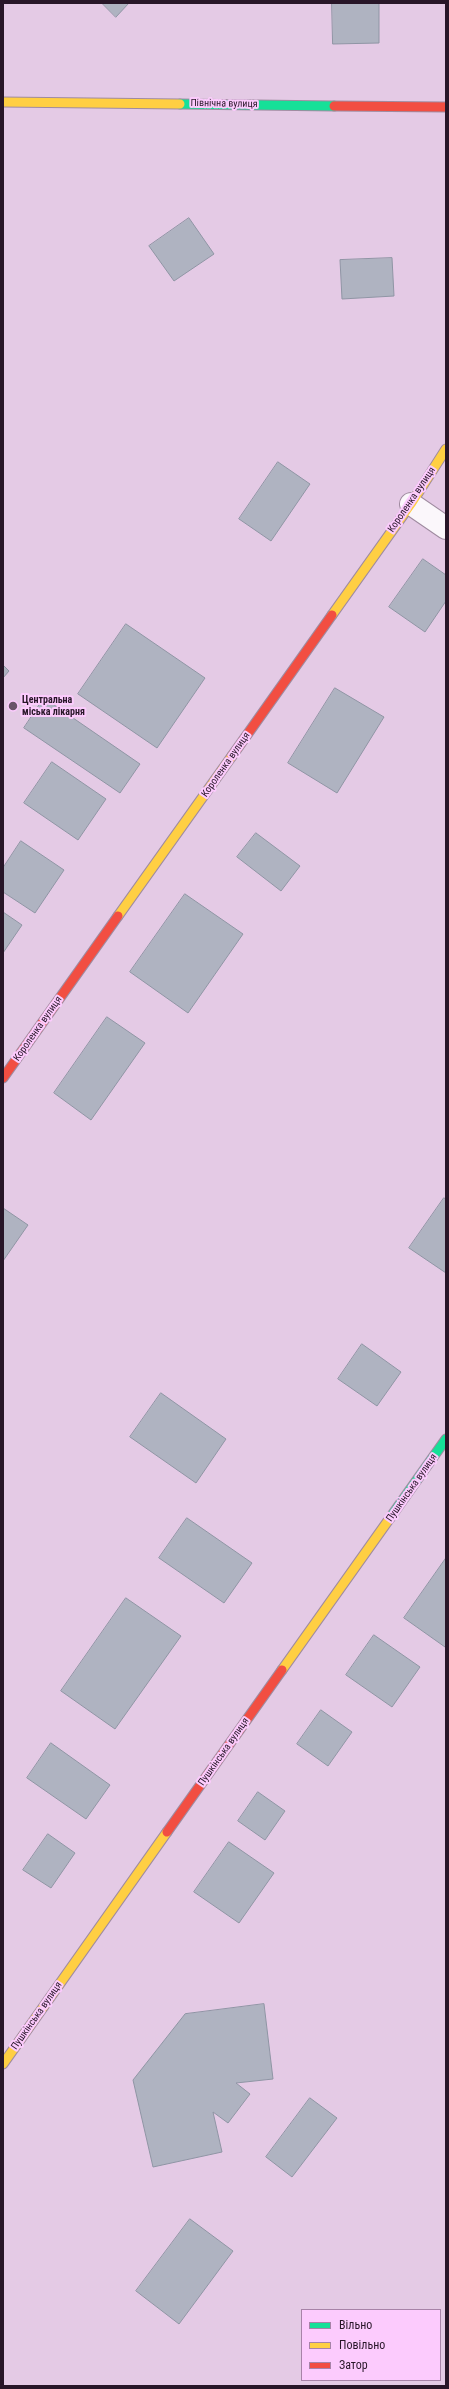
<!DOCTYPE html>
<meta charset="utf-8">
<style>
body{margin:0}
#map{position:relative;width:449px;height:2389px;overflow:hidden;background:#e4cae5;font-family:"Roboto Condensed",sans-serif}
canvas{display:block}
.frame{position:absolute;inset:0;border:4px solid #281628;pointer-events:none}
.legend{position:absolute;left:301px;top:2309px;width:140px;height:72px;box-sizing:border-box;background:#fccbfd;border:1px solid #a783a8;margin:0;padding:5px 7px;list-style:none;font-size:12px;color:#281628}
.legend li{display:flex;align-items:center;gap:8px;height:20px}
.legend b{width:20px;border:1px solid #a783a8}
</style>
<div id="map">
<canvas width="449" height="2389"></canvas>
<div class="frame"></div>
<ul class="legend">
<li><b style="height:5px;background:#16e098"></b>Вільно</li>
<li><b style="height:5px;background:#ffcf43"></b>Повільно</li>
<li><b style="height:5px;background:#f24e42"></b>Затор</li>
</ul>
</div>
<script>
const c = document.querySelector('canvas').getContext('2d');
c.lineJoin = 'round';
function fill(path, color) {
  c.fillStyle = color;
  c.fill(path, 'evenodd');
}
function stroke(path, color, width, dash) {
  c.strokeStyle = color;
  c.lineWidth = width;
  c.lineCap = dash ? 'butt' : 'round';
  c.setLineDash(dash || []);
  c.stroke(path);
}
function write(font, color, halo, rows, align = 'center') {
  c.font = font + ' "Roboto Condensed",sans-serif';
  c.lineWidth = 4;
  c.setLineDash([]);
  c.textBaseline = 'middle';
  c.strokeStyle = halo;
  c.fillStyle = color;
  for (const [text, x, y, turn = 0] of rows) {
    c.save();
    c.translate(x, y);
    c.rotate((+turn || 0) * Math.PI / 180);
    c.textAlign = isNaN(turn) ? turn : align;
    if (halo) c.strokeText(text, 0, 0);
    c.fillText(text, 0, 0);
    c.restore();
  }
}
const building = new Path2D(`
 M 102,3 L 129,3 L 116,17 Z
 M 332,3 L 379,3 L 379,43 L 333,44 Z
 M 189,218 L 214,254 L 174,281 L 149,246 Z
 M 392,258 L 394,296 L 342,299 L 340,260 Z
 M 278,462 L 310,484 L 271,541 L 239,519 Z
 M 423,559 L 446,575 L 446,601 L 425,632 L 389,607 Z
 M 126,624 L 205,678 L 157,748 L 78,694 Z
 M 3,665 L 9,671 L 3,678 Z
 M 335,688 L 384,717 L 337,793 L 288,763 Z
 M 44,698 L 140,764 L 120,793 L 24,728 Z
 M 52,762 L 106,799 L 78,840 L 24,803 Z
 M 256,833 L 300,866 L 281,891 L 237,857 Z
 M 21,841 L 64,870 L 35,913 L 3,892 L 3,868 Z
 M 185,894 L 243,934 L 188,1013 L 130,972 Z
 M 3,912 L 22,925 L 3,953 Z
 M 107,1017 L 145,1043 L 91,1120 L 54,1093 Z
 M 444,1198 L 446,1199 L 446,1273 L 409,1248 Z
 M 3,1208 L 28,1225 L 3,1261 Z
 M 362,1344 L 401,1372 L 377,1406 L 338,1379 Z
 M 161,1393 L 226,1439 L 196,1483 L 130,1437 Z
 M 187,1518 L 252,1563 L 224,1603 L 159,1558 Z
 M 446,1558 L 446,1645 L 445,1647 L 404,1618 Z
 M 126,1598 L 181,1636 L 115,1729 L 61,1691 Z
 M 374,1635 L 420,1667 L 392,1707 L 346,1675 Z
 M 321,1710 L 352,1732 L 328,1766 L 297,1744 Z
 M 51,1743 L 110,1785 L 86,1819 L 27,1778 Z
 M 258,1792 L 285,1811 L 265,1840 L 238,1821 Z
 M 48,1834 L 75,1853 L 51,1888 L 23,1870 Z
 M 229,1842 L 274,1873 L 239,1923 L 194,1892 Z
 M 264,2004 L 273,2079 L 236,2083 L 250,2094 L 228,2123 L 213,2112 L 222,2152 L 153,2167 L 133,2080 L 185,2014 Z
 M 310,2098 L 337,2118 L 292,2177 L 266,2157 Z
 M 190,2219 L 233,2251 L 179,2324 L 136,2291 Z`);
const street = new Path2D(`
 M 411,504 L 446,528`);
const fast = new Path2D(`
 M 180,104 L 334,106
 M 390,1518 L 446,1439`);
const slow = new Path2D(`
 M 3,102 L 180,104
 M 332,615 L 411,504 L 446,449
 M 118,916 L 232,756
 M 282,1670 L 390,1518
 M 3,2064 L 167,1832`);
const jam = new Path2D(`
 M 334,106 L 446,107
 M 232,756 L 332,615
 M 3,1078 L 118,916
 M 167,1832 L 282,1670`);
const markers = [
 [13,706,5,"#6a556a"]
];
const streetNames = [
 ["Північна вулиця",224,104,1],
 ["Короленка вулиця",412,500,-56],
 ["Короленка вулиця",226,765,-55],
 ["Короленка вулиця",38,1029,-55],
 ["Пушкінська вулиця",412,1488,-55],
 ["Пушкінська вулиця",224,1752,-55],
 ["Пушкінська вулиця",37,2016,-55]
];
const poiNames = [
 ["Центральна",22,700],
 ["міська лікарня",22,712]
];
fill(building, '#afb3c1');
stroke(building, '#8f95a4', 1);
stroke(street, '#9f8ba0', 24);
stroke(fast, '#9f8ba0', 11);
stroke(slow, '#9f8ba0', 11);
stroke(jam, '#9f8ba0', 11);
stroke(street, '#fbf7fb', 22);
stroke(fast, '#16e098', 9);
stroke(slow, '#ffcf43', 9);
stroke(jam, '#f24e42', 9);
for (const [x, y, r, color] of markers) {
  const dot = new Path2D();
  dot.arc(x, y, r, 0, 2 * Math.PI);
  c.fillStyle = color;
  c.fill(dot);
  stroke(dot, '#fccbfd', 1.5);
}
write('10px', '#281628', '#fccbfd', streetNames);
write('bold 10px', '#281628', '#fccbfd', poiNames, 'left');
</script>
